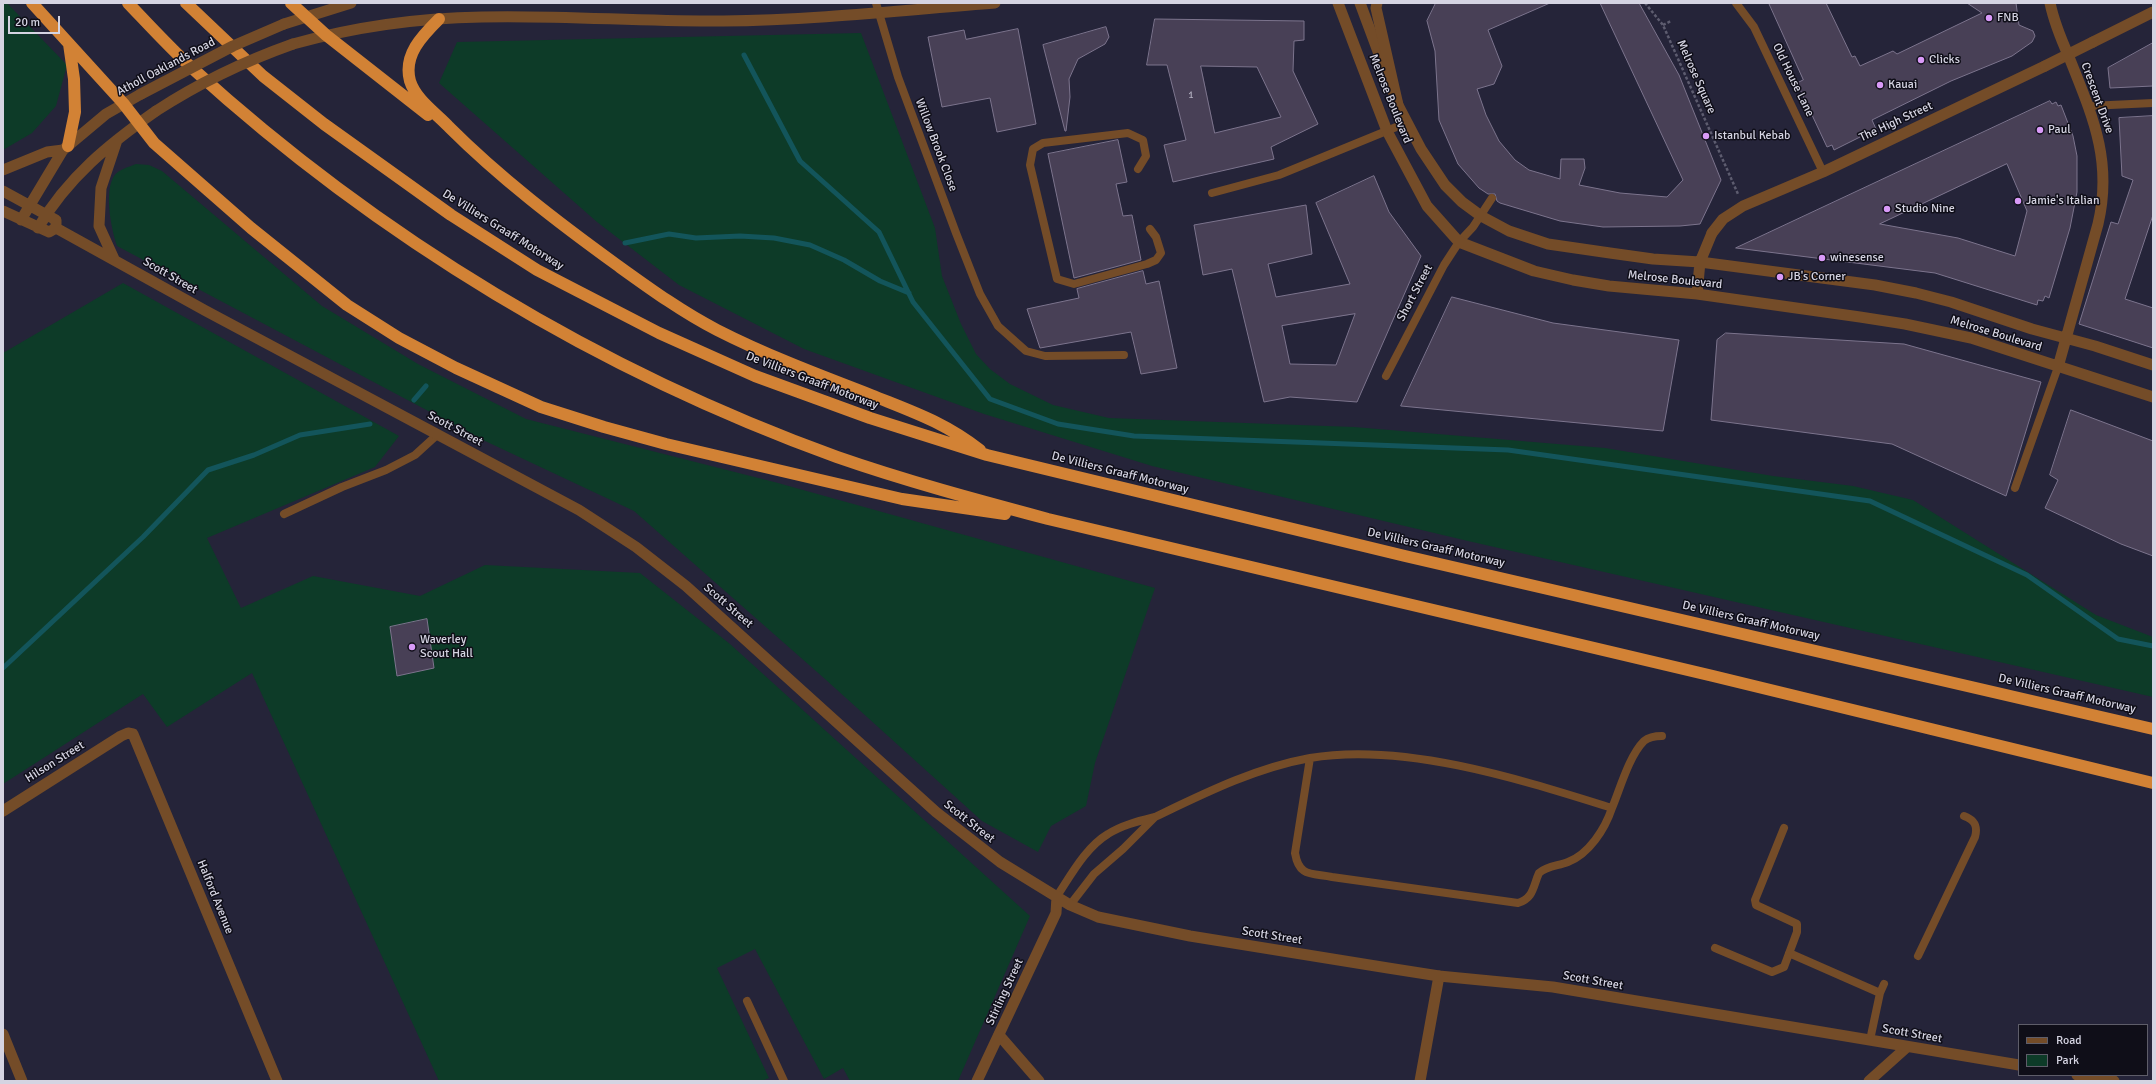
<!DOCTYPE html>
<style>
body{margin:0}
#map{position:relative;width:2156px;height:1084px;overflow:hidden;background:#252439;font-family:Signika,sans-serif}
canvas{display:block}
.frame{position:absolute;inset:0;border:4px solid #d5d4e2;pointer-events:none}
.legend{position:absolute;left:2018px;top:1024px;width:130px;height:52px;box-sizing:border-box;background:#0f0e18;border:1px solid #5e5d69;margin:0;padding:5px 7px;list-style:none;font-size:12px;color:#d5d4e2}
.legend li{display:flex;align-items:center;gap:8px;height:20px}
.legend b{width:20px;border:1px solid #5e5d69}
.scale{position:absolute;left:8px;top:16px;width:52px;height:18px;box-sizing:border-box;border:2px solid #d5d4e2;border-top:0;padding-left:5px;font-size:12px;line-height:14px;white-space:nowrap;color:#d5d4e2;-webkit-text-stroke:3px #0f0e18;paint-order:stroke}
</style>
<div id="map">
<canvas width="2156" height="1084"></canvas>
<div class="frame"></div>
<ul class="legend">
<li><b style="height:5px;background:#744c28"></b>Road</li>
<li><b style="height:11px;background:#0d3b28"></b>Park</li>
</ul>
<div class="scale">20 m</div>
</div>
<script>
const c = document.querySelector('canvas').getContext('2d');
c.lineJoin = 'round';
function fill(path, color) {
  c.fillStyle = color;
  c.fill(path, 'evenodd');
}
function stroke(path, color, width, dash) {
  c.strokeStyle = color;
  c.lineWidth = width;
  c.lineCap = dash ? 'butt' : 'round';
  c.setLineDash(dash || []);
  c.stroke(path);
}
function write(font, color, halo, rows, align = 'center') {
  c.font = font + ' Signika,sans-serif';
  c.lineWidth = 3;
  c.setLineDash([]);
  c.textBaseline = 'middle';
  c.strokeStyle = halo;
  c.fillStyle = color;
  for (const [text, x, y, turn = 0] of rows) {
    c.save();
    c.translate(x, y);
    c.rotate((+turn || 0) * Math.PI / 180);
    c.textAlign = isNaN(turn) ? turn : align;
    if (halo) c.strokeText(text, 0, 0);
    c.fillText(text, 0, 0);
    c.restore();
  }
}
const green = new Path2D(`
 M 3,3 L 7,3 L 67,65 L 56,106 L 32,133 L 3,150 Z
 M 861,33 L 935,228 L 942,276 L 961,324 L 976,354 L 990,369 L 1010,384 L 1053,405 L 1109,418 L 1354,427 L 1605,448 L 1773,476 L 1853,486 L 1913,500 L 2096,615 L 2153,637 L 2153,697 L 1468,541 L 1152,466 L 984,414 L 804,349 L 679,285 L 597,222 L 439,83 L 457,42 Z
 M 136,164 L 149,165 L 162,171 L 322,306 L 418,364 L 526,419 L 778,483 L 1155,588 L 1095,763 L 1086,806 L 1051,826 L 1038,852 L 982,821 L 825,679 L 634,511 L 483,440 L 117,246 C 111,228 104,192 114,176 C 119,169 129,167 136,164 Z
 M 123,283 L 399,436 L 375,467 L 207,538 L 241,608 L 313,576 L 420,596 L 485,565 L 640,573 L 730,644 L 1030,916 L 958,1081 L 850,1081 L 843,1068 L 824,1079 L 755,949 L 717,968 L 769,1078 L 762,1081 L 439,1081 L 252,673 L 167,727 L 143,694 L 3,784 L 3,353 Z`);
const stream = new Path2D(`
 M 744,55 L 800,161 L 879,232 L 913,302 L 990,399 L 1058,424 L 1134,436 L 1508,450 L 1870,501 L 2027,575 L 2118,639 L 2153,646
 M 625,243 L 669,234 L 696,238 L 740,236 L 774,238 L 810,245 L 844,260 L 880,281 L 909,293
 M 414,400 L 426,386
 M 3,668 L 143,537 L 208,470 L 254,455 L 300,435 L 370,424`);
const building = new Path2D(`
 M 1436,3 L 1550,3 L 1488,30 L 1502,66 L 1494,84 L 1477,89 L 1486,115 L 1499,141 L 1515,160 L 1529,170 L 1560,179 L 1561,159 L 1584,159 L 1585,168 L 1579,185 L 1620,193 L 1667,197 L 1683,180 L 1600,3 L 1639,3 L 1679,75 L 1721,180 L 1700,224 L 1680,226 L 1603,227 L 1560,221 L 1500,203 L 1497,201 L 1495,194 L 1488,194 L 1479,188 L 1458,164 L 1439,120 L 1435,51 L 1427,21 Z
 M 1769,3 L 1826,3 L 1852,57 L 1855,56 L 1860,66 L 1893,51 L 1897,54 L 1982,13 L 1967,3 L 2016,3 L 2019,25 L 2033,31 L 2035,36 L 2032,42 L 2012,56 L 1951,81 L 1872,120 L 1876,129 L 1834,150 L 1832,145 L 1827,147 L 1797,83 L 1803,80 Z
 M 1155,19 L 1304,21 L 1304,40 L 1294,41 L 1293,71 L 1318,124 L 1271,147 L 1274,159 L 1173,182 L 1164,145 L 1186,140 L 1167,65 L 1147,65 ZM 1201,66 L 1257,67 L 1281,117 L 1215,133 Z
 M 1106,27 L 1109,37 L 1105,44 L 1078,59 L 1069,79 L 1070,97 L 1066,131 L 1065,131 L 1043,45 Z
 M 1018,29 L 1036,124 L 997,132 L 990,98 L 942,107 L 928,37 L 964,30 L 966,39 Z
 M 2153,43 L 2153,86 L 2110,88 L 2108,68 Z
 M 2050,101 L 2052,104 L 2056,102 L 2058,106 L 2061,105 L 2073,136 L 2077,156 L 2077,192 L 2070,228 L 2049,298 L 2045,296 L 2043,301 L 2038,300 L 2037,305 L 1935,273 L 1736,248 ZM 2007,164 L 2027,211 L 2015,256 L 1958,238 L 1880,224 Z
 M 2153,116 L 2153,215 L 2125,299 L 2153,308 L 2153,348 L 2079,324 L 2111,222 L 2118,224 L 2133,180 L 2122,176 L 2119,118 Z
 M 1118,140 L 1127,182 L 1116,184 L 1123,216 L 1132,215 L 1141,260 L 1074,278 L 1048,154 Z
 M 1374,176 L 1389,212 L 1421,256 L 1357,402 L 1290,397 L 1264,402 L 1232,269 L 1203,275 L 1194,225 L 1306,205 L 1312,254 L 1268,264 L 1276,297 L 1350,284 L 1316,203 ZM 1355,314 L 1336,365 L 1290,364 L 1282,326 Z
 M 1143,271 L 1146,284 L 1159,281 L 1177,368 L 1141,374 L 1131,332 L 1040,348 L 1027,309 L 1079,298 L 1077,289 Z
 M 1452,297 L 1553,323 L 1679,340 L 1663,431 L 1401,406 Z
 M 1726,333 L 1904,344 L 2041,382 L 2006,496 L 1892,444 L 1711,420 L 1717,340 Z
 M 2071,410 L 2153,441 L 2153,556 L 2121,544 L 2045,508 L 2058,480 L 2050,475 Z
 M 427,619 L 434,668 L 397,676 L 390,627 Z`);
const path = new Path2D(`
 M 1645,3 L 1663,25 L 1738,194
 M 1663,25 L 1671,21`);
const service = new Path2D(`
 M 876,3 L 898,77 L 956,233 L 980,294 L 998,326 L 1026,351 L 1045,356 L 1124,355
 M 1736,3 L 1754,27 L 1823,172
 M 2089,106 L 2153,103
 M 1138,169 L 1146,156 L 1143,140 L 1128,133 L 1043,143 L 1033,149 L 1030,165 L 1057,279 L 1074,284 L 1147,264 L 1156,260 L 1161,253 L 1156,237 L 1150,229
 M 1212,193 L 1279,175 L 1406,123
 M 1386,376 L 1444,265 L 1459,242 L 1473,227 L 1492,198
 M 2015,488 L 2058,367
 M 284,514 L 342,487 L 386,470 L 415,455 L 438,434
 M 1612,808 C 1620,789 1629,756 1644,741 C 1649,737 1655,736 1662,736
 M 1057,896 C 1071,875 1086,847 1108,834 C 1122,825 1139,821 1155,817 C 1205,793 1255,768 1310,758 C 1405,742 1522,780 1612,808 C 1605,829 1589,854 1568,862 C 1558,866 1547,866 1539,873 C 1533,886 1534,898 1518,903 L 1332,877 C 1311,873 1299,877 1295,853 L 1310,758
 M 1070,905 L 1094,874 L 1123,849 L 1155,817
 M 1715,948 L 1772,972 L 1784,967 L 1797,932 L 1797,924 L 1756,905 L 1755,900 L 1784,828
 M 1789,953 L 1880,993
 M 1918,956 L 1975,837 C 1978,826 1975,820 1964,816
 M 747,1001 L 784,1081
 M 1870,1040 L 1880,993 L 1884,984`);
const pedestrian = new Path2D(`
 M 2093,42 L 2153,12
 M 1712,233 L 1723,219 L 1743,206 L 1823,172 L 2045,66`);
const minor = new Path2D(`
 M 1338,3 L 1387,131 L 1427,206 L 1459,242 L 1534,271 L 1573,280 L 1609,286 L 1697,294 L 1860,317 L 1905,324 L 1971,338 L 2153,397
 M 1360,3 L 1398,105 L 1421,149 L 1445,185 L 1462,202 L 1481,216 L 1509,231 L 1548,244 L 1610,253 L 1653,259 L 1700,262 L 1875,285 L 1916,293 L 1951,302 L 2032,329 L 2095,346 L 2153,365
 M 2050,3 C 2054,22 2061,39 2069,57 C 2092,115 2113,160 2098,224 L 2058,367
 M 2045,66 L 2093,42
 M 1697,294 L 1700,262 L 1712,233
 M 3,811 L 121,736 L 128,733 L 133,734 L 277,1081
 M 3,1034 L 22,1081
 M 999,1035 L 1039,1081
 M 1420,1081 L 1439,976
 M 1869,1081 L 1907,1047`);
const tertiary = new Path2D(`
 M 1377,3 L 1376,8 L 1398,105
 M 284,24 L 351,3
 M 293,44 C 354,27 418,18 482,17 C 562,15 643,22 723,21 C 814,20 905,10 995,3
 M 3,170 L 47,152 L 63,150
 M 3,191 L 56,220 L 56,228
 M 3,211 L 49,232 L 56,228
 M 21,220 L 63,150 L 106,114 L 141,94
 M 38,228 C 68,177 109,144 156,111
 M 56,228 L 206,311 L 579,510 L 636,547 L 686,586 L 936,812 L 1000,862 L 1070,905 L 1098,917 L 1190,936 L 1388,968 L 1439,976 L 1553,987 L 2019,1065
 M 114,259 L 99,226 L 101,188 L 117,140
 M 2077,1075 L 2114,1081
 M 977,1081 L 1056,913 L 1057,896`);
const motorway = new Path2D(`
 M 32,3 L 123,103 L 154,143 L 251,228 L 347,305 L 399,338 L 456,368 L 541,407 L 604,427 L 666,444 L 902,499 L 1005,514
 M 128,3 C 149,25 170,48 192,68 C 379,238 599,371 837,457 C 906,481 977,500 1048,519 L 1713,676 L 2153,783
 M 186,3 L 263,76 L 324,124 L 451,215 L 537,270 L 659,333 L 755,376 L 870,418 L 987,455 L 1405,556 L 2153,729
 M 291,3 L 326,35 L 428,115
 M 439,19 C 422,36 403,55 410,81 C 416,100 436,113 449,127 C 500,178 559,223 617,265 C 649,288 682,312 717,330 C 766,355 819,375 871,395 C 913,412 944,422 980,450
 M 68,146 L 75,112 L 74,79 L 69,44`);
const tertiaryBridge = new Path2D(`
 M 141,94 L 233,46 L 284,24
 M 156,111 C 199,83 245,61 293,44`);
const markers = [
 [1989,18,4,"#d99af8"],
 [1921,60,4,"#d99af8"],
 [1880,85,4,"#d99af8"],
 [2040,130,4,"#d99af8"],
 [1706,136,4,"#d99af8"],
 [2018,201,4,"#d99af8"],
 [1887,209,4,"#d99af8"],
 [1822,258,4,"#d99af8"],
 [1780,277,4,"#d99af8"],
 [412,647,4,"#d99af8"]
];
const numberNames = [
 ["1",1191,95]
];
const poiNames = [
 ["FNB",1997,18],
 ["Clicks",1929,60],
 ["Kauai",1888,85],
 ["Paul",2048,130],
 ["Istanbul Kebab",1714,136],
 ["Jamie's Italian",2026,201],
 ["Studio Nine",1895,209],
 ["winesense",1830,258],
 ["JB's Corner",1788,277],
 ["Waverley",420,640],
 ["Scout Hall",420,654]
];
const streetNames = [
 ["Atholl Oaklands Road",166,67,-28],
 ["Melrose Square",1696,77,66],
 ["Old House Lane",1793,80,64],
 ["Crescent Drive",2097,98,70],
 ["Melrose Boulevard",1390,99,68],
 ["The High Street",1896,122,-25],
 ["Willow Brook Close",936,145,69],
 ["De Villiers Graaff Motorway",503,230,32],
 ["Scott Street",170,276,30],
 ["Melrose Boulevard",1675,280,6],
 ["Short Street",1415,293,-62],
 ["Melrose Boulevard",1996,334,17],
 ["De Villiers Graaff Motorway",812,381,21],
 ["Scott Street",455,429,28],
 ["De Villiers Graaff Motorway",1120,473,14],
 ["De Villiers Graaff Motorway",1436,548,13],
 ["Scott Street",728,606,41],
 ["De Villiers Graaff Motorway",1751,621,13],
 ["De Villiers Graaff Motorway",2067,694,13],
 ["Hilson Street",55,762,-32],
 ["Scott Street",969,822,38],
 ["Halford Avenue",215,897,68],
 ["Scott Street",1272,936,9],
 ["Scott Street",1593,981,10],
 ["Stirling Street",1005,992,-65],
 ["Scott Street",1912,1034,10]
];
fill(green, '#0d3b28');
stroke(stream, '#13555b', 5);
fill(building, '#484056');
stroke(building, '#7c748d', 1);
stroke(path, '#5d5c6f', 2.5, [3, 2]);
stroke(service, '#744c28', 8);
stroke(pedestrian, '#744c28', 11);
stroke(minor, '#744c28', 11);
stroke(tertiary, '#744c28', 11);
stroke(motorway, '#d28235', 12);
stroke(tertiaryBridge, '#744c28', 11);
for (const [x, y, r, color] of markers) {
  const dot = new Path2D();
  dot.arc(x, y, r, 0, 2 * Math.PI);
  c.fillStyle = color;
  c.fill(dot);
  stroke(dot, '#0f0e18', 1.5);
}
write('10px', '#b2afbf', null, numberNames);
write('12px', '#d5d4e2', '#0f0e18', poiNames, 'left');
write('12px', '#d5d4e2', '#0f0e18', streetNames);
</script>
